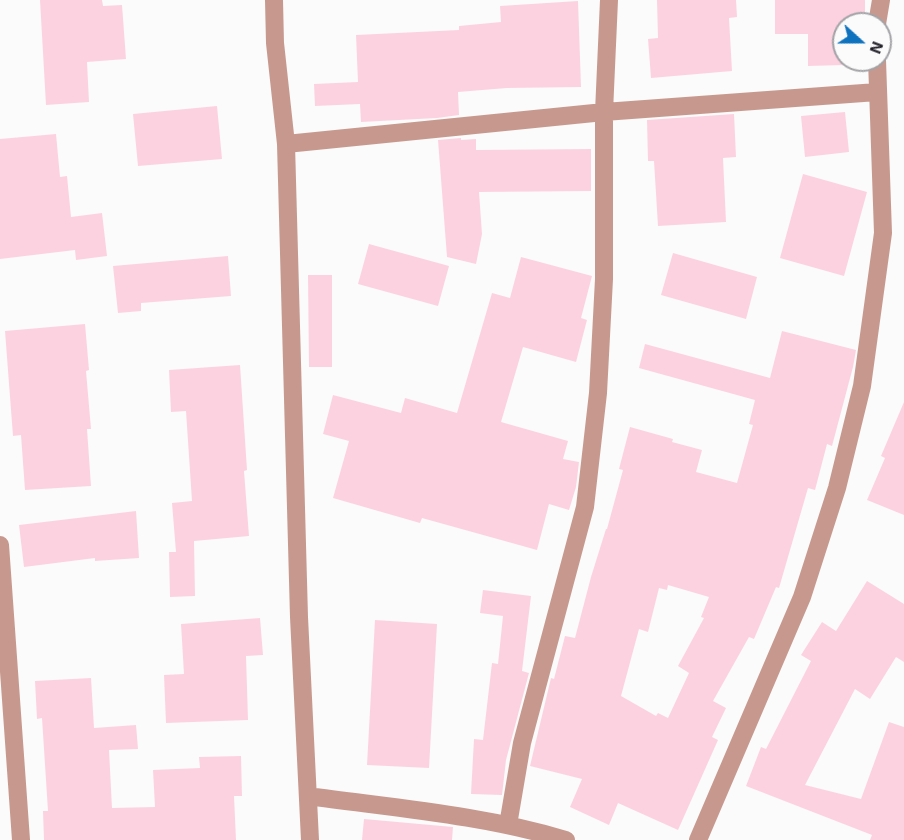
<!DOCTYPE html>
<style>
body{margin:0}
#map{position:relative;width:904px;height:840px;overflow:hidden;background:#fbfbfb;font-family:"Exo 2",sans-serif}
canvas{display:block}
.north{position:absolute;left:832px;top:12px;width:60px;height:60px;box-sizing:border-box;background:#fbfbfb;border:2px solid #a3a2a6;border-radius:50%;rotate:111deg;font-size:16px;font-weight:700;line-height:24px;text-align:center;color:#1f1d27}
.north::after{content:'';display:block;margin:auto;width:21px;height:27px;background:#0f72be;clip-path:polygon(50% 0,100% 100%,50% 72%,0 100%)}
</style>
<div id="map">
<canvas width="904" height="840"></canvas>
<div class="north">N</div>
</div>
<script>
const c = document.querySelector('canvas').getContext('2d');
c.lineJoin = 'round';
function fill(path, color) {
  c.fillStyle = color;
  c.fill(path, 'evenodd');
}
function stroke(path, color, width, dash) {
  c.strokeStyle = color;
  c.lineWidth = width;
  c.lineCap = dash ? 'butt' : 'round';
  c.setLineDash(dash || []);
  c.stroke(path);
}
const building = new Path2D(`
 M 40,0 L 102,0 L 103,6 L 122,5 L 126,59 L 87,62 L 89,102 L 46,105 Z
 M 657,0 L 736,0 L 737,17 L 729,18 L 732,71 L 651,78 L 648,39 L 658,38 Z
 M 775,0 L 865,0 L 865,24 L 844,24 L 844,65 L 808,66 L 808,34 L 775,34 Z
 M 578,1 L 581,87 L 507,88 L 458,92 L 459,115 L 437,118 L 361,122 L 360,104 L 315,106 L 314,84 L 358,82 L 356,35 L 459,30 L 459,26 L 501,22 L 500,6 Z
 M 217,106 L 222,159 L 138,166 L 133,114 Z
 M 845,112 L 849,152 L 805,157 L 801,116 Z
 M 734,114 L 736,157 L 723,158 L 726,222 L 658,226 L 654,161 L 648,161 L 647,120 Z
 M 56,134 L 60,177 L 67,176 L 71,217 L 102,213 L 107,256 L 76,260 L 75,250 L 0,259 L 0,139 Z
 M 461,138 L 461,140 L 476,139 L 476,150 L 591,149 L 591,191 L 479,192 L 482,234 L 476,264 L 447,257 L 438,140 Z
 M 803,174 L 867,192 L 844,276 L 780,258 Z
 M 369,244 L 449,266 L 438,306 L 358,284 Z
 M 673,253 L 757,277 L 746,319 L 661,295 Z
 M 228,256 L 231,296 L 141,303 L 141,311 L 118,313 L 113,266 Z
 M 521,257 L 592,276 L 581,318 L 587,320 L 576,362 L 523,347 L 501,422 L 568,441 L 563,459 L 579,462 L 576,487 L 569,510 L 549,504 L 537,550 L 422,518 L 420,523 L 333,498 L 349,441 L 323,434 L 333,395 L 401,413 L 405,398 L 457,413 L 492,293 L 510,298 Z
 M 308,275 L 332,275 L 332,367 L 309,367 Z
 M 85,324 L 89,370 L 86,371 L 91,429 L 87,429 L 91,486 L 25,490 L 21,435 L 13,436 L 5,331 Z
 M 782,331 L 856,350 L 853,367 L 832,446 L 827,444 L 815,490 L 808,488 L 779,588 L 776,587 L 754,639 L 749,637 L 713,701 L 726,708 L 712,737 L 718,740 L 678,830 L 618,803 L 609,825 L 570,807 L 582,779 L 530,766 L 551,678 L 554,679 L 565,636 L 575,638 L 591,577 L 606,529 L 607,529 L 623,470 L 619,469 L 630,427 L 673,439 L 672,442 L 702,450 L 696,472 L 737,483 L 753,425 L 749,424 L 755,400 L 639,368 L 645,344 L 770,378 ZM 668,585 L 709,597 L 701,617 L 704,618 L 678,666 L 689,673 L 668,718 L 658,713 L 656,716 L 621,696 L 639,629 L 648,632 L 659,588 L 667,590 Z
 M 240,365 L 247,470 L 244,471 L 249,536 L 194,541 L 195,596 L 170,597 L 169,552 L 176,552 L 172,503 L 192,501 L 186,411 L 171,412 L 169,370 Z
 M 904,402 L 904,515 L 867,500 L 885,458 L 881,456 Z
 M 136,511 L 139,558 L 95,561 L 95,558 L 24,567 L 19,525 Z
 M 867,581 L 904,604 L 904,662 L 896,657 L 870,699 L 855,689 L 805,785 L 861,799 L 889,722 L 904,727 L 904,840 L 870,840 L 872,835 L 746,786 L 761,747 L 766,749 L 811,661 L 801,655 L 822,622 L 836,631 Z
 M 483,590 L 531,596 L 522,671 L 529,673 L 506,760 L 502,795 L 471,794 L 474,739 L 483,740 L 492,663 L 498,664 L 503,616 L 480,613 Z
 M 260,618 L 263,655 L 246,656 L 248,720 L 166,723 L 164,675 L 184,674 L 181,624 Z
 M 375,620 L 437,624 L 429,768 L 367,765 Z
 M 91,678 L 94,728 L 136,725 L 138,749 L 109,750 L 112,808 L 155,807 L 153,770 L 200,768 L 199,757 L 241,756 L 242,796 L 234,796 L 236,840 L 44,840 L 43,811 L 48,811 L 42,718 L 37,719 L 35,681 Z
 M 364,819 L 453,827 L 452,840 L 362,840 Z`);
const minor = new Path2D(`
 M 274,0 L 275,43 L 286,144 L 299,617 L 310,840
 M 877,24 L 881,0
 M 286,144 L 604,112 L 877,92
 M 0,545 L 21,840
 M 308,796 C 394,808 483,815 566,840
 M 508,825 L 522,743 L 585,507 L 598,393 L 604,279 L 604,112 L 609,0
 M 698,840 L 802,597 L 837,488 L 862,386 L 883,233 L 877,60`);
fill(building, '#fcd2e1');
stroke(minor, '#c7998e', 18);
</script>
